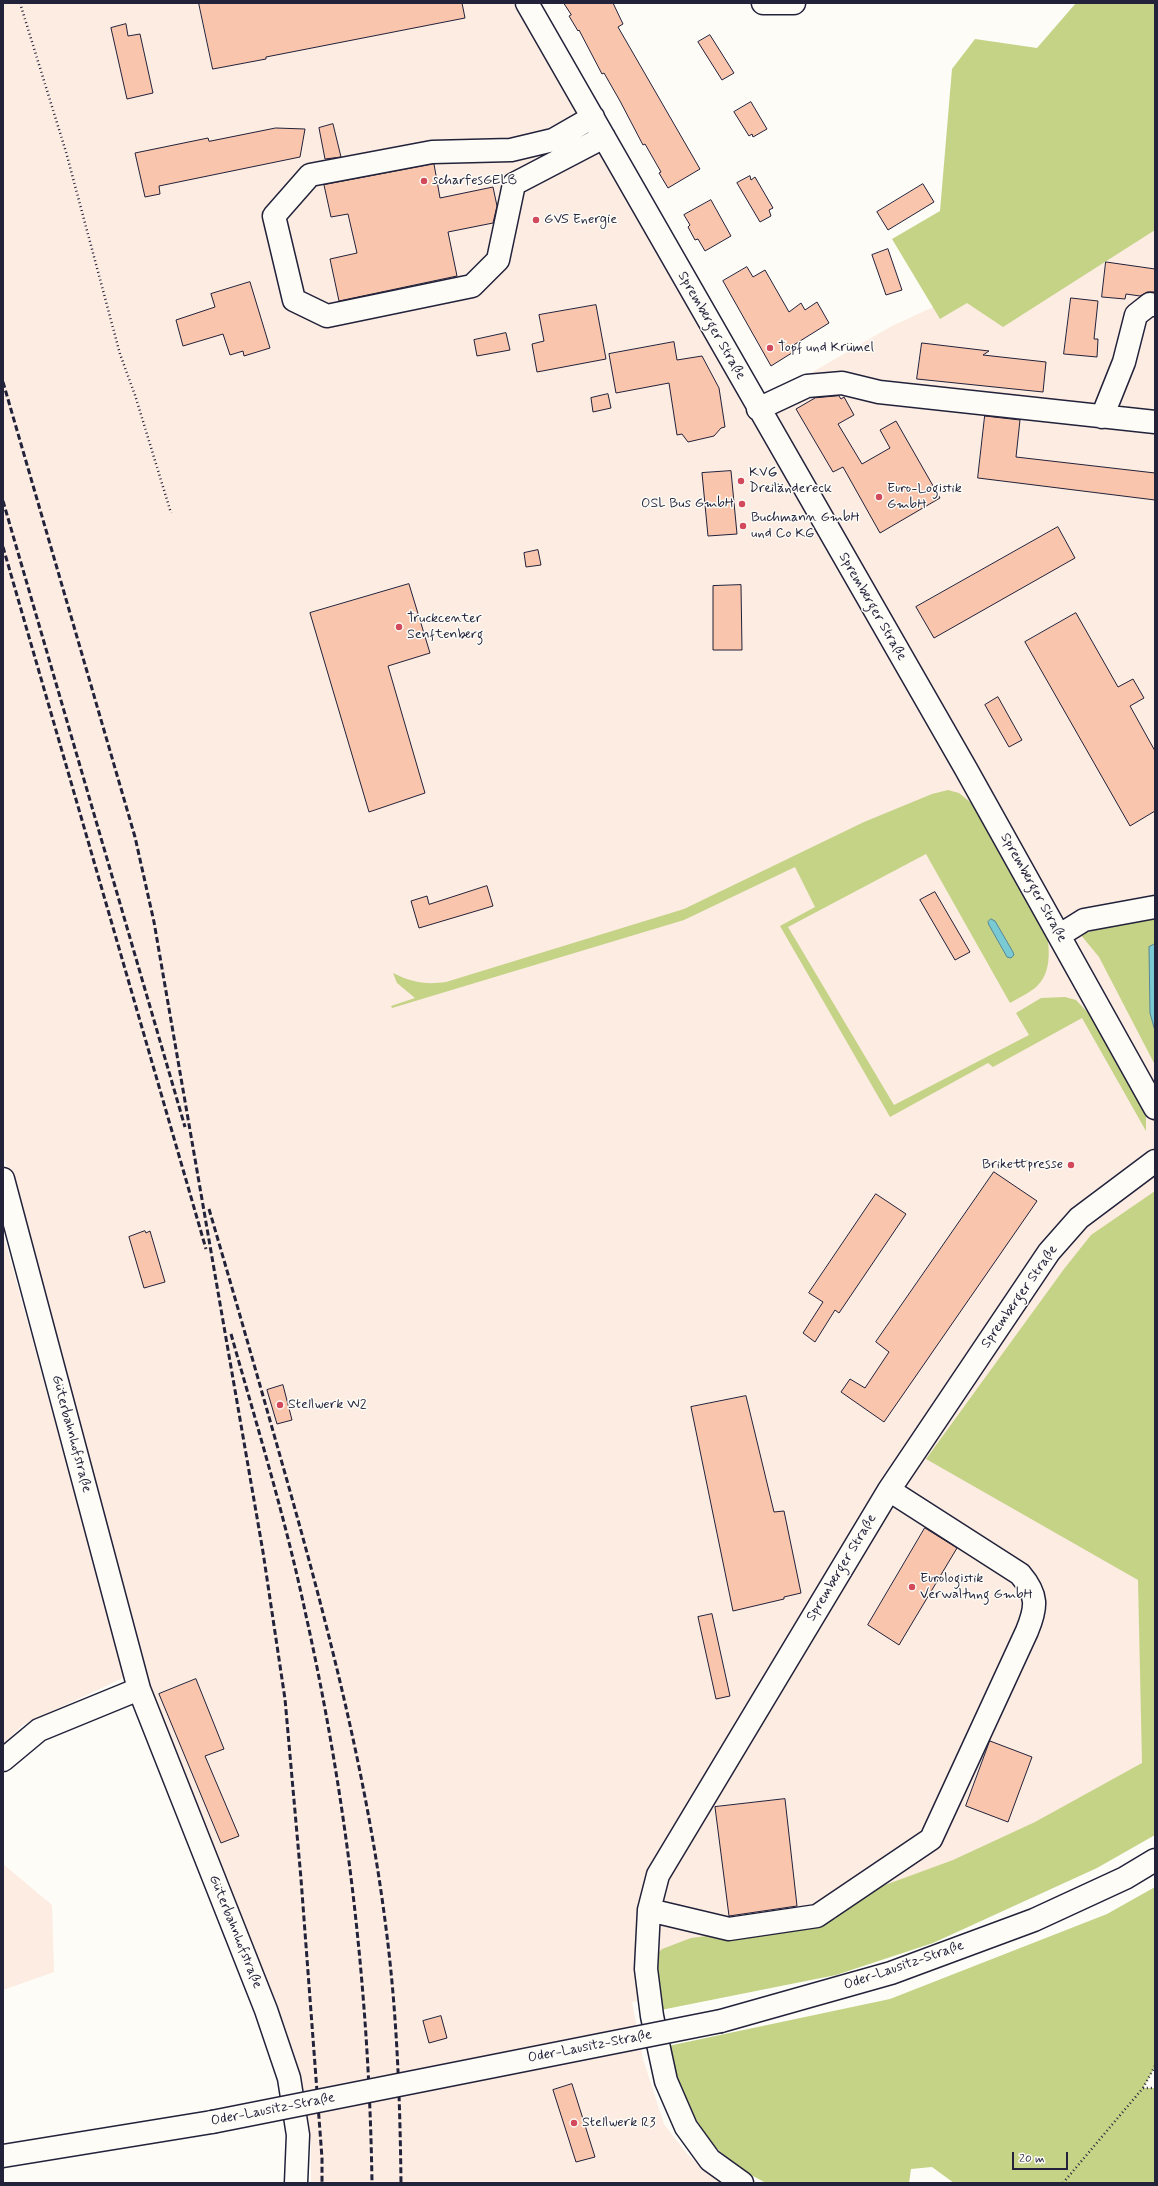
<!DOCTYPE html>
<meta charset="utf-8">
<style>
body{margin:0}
#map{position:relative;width:1158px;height:2186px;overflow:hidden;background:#fdfcf7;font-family:Mynerve,sans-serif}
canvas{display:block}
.frame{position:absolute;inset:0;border:4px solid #22223b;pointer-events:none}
.scale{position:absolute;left:1012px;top:2152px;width:56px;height:18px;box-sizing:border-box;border:2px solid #22223b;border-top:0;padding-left:5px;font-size:12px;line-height:14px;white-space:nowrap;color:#22223b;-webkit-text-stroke:3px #fdfcf7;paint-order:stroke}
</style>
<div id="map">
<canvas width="1158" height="2186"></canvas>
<div class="frame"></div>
<div class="scale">20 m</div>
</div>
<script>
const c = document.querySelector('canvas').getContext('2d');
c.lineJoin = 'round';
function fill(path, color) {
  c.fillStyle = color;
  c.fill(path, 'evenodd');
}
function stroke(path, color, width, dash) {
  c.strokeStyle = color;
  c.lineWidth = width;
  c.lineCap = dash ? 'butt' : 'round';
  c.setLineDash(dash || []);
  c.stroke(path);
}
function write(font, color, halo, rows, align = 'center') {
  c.font = font + ' Mynerve,sans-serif';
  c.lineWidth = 3;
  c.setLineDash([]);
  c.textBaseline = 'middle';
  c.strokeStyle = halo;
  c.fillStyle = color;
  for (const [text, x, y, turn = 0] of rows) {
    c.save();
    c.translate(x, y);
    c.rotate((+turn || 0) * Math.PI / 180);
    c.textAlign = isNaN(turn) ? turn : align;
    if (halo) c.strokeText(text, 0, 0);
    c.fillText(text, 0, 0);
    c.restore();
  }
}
const built = new Path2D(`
 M 3,3 L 517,3 L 747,410 L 892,326 L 1155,205 L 1155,1768 L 809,1968 L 632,2002 L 643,2059 L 664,2124 L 688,2155 L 722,2183 L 311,2183 L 311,2145 L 307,2108 L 299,2086 L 284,2027 L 220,1874 L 145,1675 L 95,1502 L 3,1154 Z
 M 3,1233 L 125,1677 L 23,1725 L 3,1744 Z
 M 3,1864 L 52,1905 L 54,1972 L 3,1990 Z`);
const green = new Path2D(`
 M 1076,3 L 1155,3 L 1155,230 L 1003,327 L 967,303 L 940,319 L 892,239 L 940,211 L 952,69 L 975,39 L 1037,48 Z
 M 948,790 L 959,793 L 975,806 L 1046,930 C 1050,949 1052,974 1035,988 C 1027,994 1018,998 1010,1003 L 926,854 L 788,927 L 894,1105 L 1029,1035 L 1016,1013 L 1041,998 L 1065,997 L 1076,1000 L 1092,1017 L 1146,1116 L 1146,1131 L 1082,1018 L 993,1067 L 988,1063 L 890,1117 L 780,926 L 815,907 L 795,867 L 684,920 L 392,1008 L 391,1006 L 415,998 L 397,983 L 393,973 C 411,982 425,985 446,982 L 684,909 L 864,822 L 932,794 Z
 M 1155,916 L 1155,1065 L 1099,957 L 1080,934 Z
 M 1155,1191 L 1155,1835 L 1097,1868 L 933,1943 L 836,1975 L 661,2010 L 655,1956 L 662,1949 L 691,1938 L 835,1919 L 866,1892 L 953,1860 L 1035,1822 L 1142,1763 L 1138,1580 L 926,1459 L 1064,1269 L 1091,1235 Z
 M 1155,1887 L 1155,2067 L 1143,2088 L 1155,2088 L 1155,2183 L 954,2183 L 932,2167 L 911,2169 L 909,2183 L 766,2183 L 738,2168 L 711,2143 L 694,2116 L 676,2075 L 668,2046 L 890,1999 L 1107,1914 Z`);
const water = new Path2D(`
 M 991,919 L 995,921 L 1013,952 L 1014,955 L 1011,958 L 1007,957 L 989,925 L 988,922 Z
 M 1155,944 L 1155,1031 L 1150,1013 L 1149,947 Z`);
const building = new Path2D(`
 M 199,3 L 462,3 L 465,18 L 266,57 L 266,59 L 213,69 Z
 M 564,3 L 613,3 L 623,24 L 618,27 L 700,169 L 668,188 L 659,173 L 661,172 L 645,144 L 643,145 L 620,101 L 604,73 L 602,74 L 579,30 L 578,31 L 569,16 L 571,15 Z
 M 126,24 L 128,36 L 140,34 L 153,93 L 127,99 L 111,28 Z
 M 710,35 L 734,73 L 722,80 L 698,42 Z
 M 751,102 L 767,129 L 753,137 L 752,134 L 749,136 L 734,112 Z
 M 333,124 L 341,157 L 325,159 L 319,128 Z
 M 276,128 L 305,129 L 300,157 L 159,186 L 160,194 L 145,197 L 135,153 L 208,138 L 209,141 Z
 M 434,164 L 440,198 L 493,187 L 497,206 L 493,223 L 448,232 L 457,276 L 339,301 L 330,259 L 357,253 L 348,214 L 331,217 L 324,185 Z
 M 750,176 L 751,180 L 755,177 L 773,208 L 769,210 L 771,216 L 760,222 L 737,183 Z
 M 923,184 L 934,202 L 888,230 L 877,212 Z
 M 711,200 L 731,236 L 705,251 L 698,239 L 695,240 L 688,227 L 690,225 L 684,215 Z
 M 888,249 L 902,290 L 886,295 L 872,255 Z
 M 1106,262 L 1155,269 L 1155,292 L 1147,292 L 1140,296 L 1126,294 L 1125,299 L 1102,297 Z
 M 747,267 L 753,277 L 765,270 L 789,312 L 801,303 L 805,310 L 817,302 L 829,323 L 792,346 L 795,351 L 771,366 L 723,281 Z
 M 250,282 L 270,348 L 244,356 L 243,351 L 230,355 L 223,334 L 183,346 L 176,320 L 215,307 L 211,294 Z
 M 1071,298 L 1098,301 L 1094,339 L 1098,339 L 1097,357 L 1064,354 Z
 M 596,305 L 606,359 L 537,372 L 532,344 L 544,341 L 539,315 Z
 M 506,333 L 510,350 L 477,356 L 474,340 Z
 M 674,342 L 677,360 L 702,356 L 719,388 L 725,427 L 721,428 L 714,436 L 688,442 L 682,434 L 677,435 L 669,383 L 616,393 L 609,354 Z
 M 922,343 L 989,351 L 983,355 L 1046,362 L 1043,392 L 917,379 Z
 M 608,394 L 611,408 L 593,412 L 591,398 Z
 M 839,396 L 841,399 L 844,397 L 854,415 L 838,424 L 862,464 L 890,448 L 880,430 L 896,421 L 940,498 L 880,533 L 843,467 L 833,472 L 796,409 L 815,398 Z
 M 985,416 L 1020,420 L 1016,457 L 1155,473 L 1155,500 L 978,478 Z
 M 731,471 L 737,534 L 708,536 L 702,473 Z
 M 1058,527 L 1075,558 L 934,638 L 916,607 Z
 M 538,550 L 541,565 L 526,567 L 524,553 Z
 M 409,584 L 430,653 L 388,666 L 425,793 L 369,812 L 310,613 Z
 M 741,585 L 742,650 L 713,650 L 713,586 Z
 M 1076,613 L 1118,687 L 1133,679 L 1144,698 L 1130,706 L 1155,751 L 1155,811 L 1130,826 L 1025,642 Z
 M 998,697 L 1022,740 L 1009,747 L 985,705 Z
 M 487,886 L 493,906 L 419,928 L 411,901 L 427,896 L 429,904 Z
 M 935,892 L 970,952 L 955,960 L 920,900 Z
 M 994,1172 L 1037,1201 L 884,1422 L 841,1392 L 850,1379 L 865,1388 L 889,1352 L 876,1342 Z
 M 876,1194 L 906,1214 L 839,1313 L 835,1310 L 815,1342 L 803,1333 L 823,1302 L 809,1293 Z
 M 145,1231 L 146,1233 L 150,1231 L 165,1282 L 144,1288 L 129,1237 Z
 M 283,1385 L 292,1420 L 277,1424 L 267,1390 Z
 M 746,1396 L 774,1512 L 784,1511 L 801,1593 L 784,1597 L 784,1599 L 733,1611 L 691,1407 Z
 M 925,1528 L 957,1548 L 899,1645 L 868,1625 Z
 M 712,1614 L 730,1696 L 716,1699 L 698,1617 Z
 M 196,1679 L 224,1749 L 205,1756 L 239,1836 L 221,1843 L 159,1694 Z
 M 990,1741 L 1032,1757 L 1008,1822 L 966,1806 Z
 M 785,1799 L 797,1906 L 729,1916 L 715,1807 Z
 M 441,2016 L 447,2038 L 429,2043 L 423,2021 Z
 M 572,2084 L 595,2157 L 576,2162 L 553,2090 Z`);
const path = new Path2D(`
 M 20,3 L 66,152 L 120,354 L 135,395 L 171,513
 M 1143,2088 L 1155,2066
 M 1063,2183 L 1143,2088 L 1155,2088`);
const minor = new Path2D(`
 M 527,3 L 966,769 L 1155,1108
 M 763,3 L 794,3
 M 593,117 L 553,140 L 511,150 L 432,152 L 310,175 L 274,216 L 294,300 L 327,316 L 472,286 L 498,260 L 514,184 L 604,137
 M 758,409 L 807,386 L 842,383 L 879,392 L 1155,422
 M 1102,417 L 1124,362 L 1136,315 L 1150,304 L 1155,305
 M 1060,935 L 1084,920 L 1155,907
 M 3,1179 L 139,1689 L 266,2010 L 289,2078 L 298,2135 L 296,2183
 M 3,1760 L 39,1730 L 139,1689
 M 649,1910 L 729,1929 L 817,1916 L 931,1839 L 1027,1631 C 1037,1607 1038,1595 1020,1574 L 889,1490
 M 742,2183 L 710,2160 L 686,2127 L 666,2081 L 652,2016 L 646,1969 L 649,1910 L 658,1875 L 889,1490 L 1049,1252 L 1079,1218 L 1155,1161`);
const highway = new Path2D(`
 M 721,2021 L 891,1973 L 1034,1920 L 1125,1878 L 1155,1860
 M 3,2156 L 212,2122`);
const rail = new Path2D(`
 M 3,382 L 135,837 L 154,922 L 263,1552 L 285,1699 L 301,1879 L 322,2158 L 322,2183
 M 3,501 L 185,1127
 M 3,547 L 206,1249
 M 209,1209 C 236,1301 262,1392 288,1484 C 329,1630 367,1777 386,1928 C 397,2013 400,2098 401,2183
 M 231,1334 C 257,1426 285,1517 305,1611 C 347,1799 369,1990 372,2183`);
const highwayBridge = new Path2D(`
 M 212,2122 L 721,2021`);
const markers = [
 [424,181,4,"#d1495b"],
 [536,220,4,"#d1495b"],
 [770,348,4,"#d1495b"],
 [741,481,4,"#d1495b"],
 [879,497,4,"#d1495b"],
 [742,504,4,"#d1495b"],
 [743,526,4,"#d1495b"],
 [399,627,4,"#d1495b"],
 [1071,1165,4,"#d1495b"],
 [280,1405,4,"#d1495b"],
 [912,1587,4,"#d1495b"],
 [574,2123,4,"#d1495b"]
];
const poiNames = [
 ["scharfesGELB",432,181],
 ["GVS Energie",544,220],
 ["Topf und Krümel",778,348],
 ["KVG",749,473],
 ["Dreiländereck",749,489],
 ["Euro-Logistik",887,489],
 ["GmbH",887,505],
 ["OSL Bus GmbH",734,504,"right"],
 ["Buchmann GmbH",751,518],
 ["und Co KG",751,534],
 ["Truckcenter",407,619],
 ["Senftenberg",407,635],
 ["Brikettpresse",1063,1165,"right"],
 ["Stellwerk W2",288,1405],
 ["Eurologistik",920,1579],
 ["Verwaltung GmbH",920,1595],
 ["Stellwerk R3",582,2123]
];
const streetNames = [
 ["Spremberger Straße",711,326,60],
 ["Spremberger Straße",872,607,60],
 ["Spremberger Straße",1033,888,61],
 ["Spremberger Straße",1020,1297,-55],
 ["Güterbahnhofstraße",71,1434,75],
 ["Spremberger Straße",842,1568,-59],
 ["Güterbahnhofstraße",235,1932,68],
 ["Oder-Lausitz-Straße",904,1966,-19],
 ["Oder-Lausitz-Straße",590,2047,-11],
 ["Oder-Lausitz-Straße",273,2110,-11]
];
fill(built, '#fcece1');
fill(green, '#c5d387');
fill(water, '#7acad4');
stroke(water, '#578797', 1);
fill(building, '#fac5ad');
stroke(building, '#22223b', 1);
stroke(minor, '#22223b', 25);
stroke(highway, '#22223b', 25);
stroke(path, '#22223b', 2.5, [1, 3]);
stroke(minor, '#fdfcf7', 22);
stroke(highway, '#fdfcf7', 22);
stroke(rail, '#22223b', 3, [6, 3]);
stroke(highwayBridge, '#22223b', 25, []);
stroke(highwayBridge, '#fdfcf7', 22);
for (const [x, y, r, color] of markers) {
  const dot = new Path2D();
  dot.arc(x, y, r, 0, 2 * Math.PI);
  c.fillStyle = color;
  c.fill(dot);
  stroke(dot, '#fdfcf7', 1.5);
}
write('14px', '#22223b', '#fdfcf7', poiNames, 'left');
write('14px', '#22223b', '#fdfcf7', streetNames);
</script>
